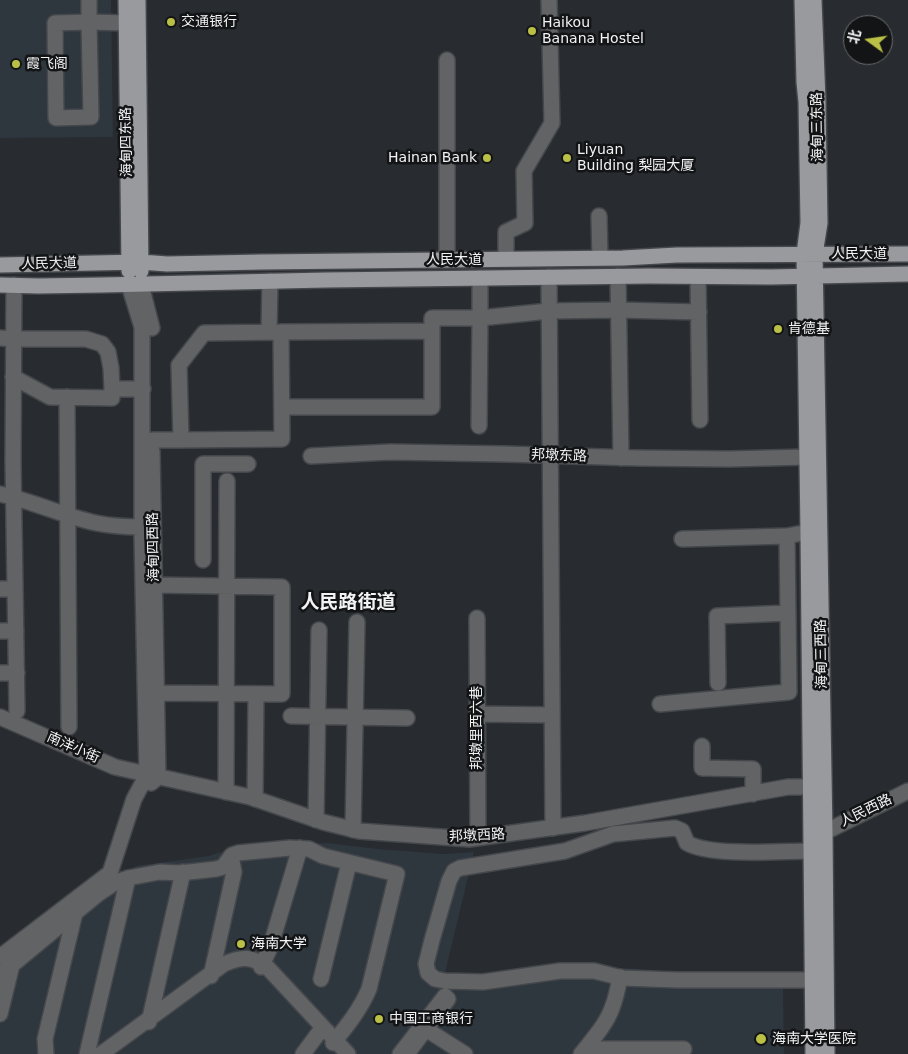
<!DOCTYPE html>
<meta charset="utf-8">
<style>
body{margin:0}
#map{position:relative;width:908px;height:1054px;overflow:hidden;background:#282b2f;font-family:"DejaVu Sans","Noto Sans SC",sans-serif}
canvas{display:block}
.north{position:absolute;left:843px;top:15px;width:50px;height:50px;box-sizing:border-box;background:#121415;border:1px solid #6b6d6f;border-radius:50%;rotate:284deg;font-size:14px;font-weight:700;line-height:20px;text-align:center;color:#f1f3f5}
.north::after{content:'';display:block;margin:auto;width:18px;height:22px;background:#bac045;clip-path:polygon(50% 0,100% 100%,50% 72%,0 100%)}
</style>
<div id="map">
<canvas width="908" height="1054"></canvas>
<div class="north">北</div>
</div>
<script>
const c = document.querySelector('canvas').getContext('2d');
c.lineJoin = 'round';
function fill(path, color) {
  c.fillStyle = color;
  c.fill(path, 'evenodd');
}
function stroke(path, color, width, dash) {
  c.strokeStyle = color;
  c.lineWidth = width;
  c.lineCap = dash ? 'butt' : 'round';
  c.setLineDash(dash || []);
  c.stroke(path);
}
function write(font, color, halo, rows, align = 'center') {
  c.font = font + ' "DejaVu Sans","Noto Sans SC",sans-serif';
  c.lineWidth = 5;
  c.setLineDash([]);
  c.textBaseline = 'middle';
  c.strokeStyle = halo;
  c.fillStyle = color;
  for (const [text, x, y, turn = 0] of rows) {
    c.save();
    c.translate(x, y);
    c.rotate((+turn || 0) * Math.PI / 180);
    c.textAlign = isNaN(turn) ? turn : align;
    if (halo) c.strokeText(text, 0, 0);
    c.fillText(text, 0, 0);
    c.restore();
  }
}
const built = new Path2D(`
 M 0,0 L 111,0 L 113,137 L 0,138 Z
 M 328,843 L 378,849 L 444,854 L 474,852 L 445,973 L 465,978 L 624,968 L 677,972 L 677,980 L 783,985 L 784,1054 L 0,1054 L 0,967 L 117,876 L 136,866 L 209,856 L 217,853 L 255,846 Z`);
const minor = new Path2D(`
 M 89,0 L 89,22 L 126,23
 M 89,22 L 91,117 L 56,118 L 55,23 Z
 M 447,60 L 447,260
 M 599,216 L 600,258
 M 506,259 L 506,232 L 525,223 L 524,171 L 552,123 L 549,0
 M 618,276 L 621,458
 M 549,277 L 553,828
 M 698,277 L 700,420
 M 14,285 L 13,461 L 17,711
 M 141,285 L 152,328
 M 269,332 L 270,281
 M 280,332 L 432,331
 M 0,338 L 17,339 L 86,339 L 102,344 L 108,352 L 111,368 L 112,389
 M 13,377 L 50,397 L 112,398 L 112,389 L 143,389
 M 67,397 L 69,727
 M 282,407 L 432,407 L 432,318 L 480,318 L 480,278
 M 479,426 L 480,318 L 549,311 L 618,310 L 699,312
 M 152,440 L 181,440 L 179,365 L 204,333 L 281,332 L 282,439 L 181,440
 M 311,456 L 390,452 L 505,454 L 637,458 L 729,459 L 807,457
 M 0,494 C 33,501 63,516 96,523 C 111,526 127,527 142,527
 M 682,539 L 787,536
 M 203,560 L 203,464 L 248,464
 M 154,585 L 282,587 L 282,694 L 156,693
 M 0,589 L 15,589
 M 477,618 L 478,838
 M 0,631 L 16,631
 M 0,673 L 17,673
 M 718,683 L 717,616 L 788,613
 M 660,704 L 789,692 L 787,536 L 808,532
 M 477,714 L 552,715
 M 291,716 L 407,718
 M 0,717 L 115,767 L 250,797 L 323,822 L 359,831 L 469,839 L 585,823 L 788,787 L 811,787
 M 702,746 L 702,768 L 753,769 L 753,794
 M 151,783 L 158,777 L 152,451
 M 226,792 L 227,481
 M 255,799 L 256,694
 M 316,820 L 319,630
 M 353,830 L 357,622
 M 825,832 L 908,791
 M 811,851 C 781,851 712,857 687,843 L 682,831 L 675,828 L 613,834 L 565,851 L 460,868 L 454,871 L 449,881 L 432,940 L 426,964 L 428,973 L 435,979 L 445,981 L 483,982 L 560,971 L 594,971 L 622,978 L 677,980 L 813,980
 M 0,957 L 110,873 L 134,799 L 147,775 L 142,537 L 142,327 L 129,285
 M 261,967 L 270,948 L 300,848
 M 0,975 L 98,894 L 116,882 L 128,878 L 160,872 L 180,873 L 216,869 L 223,867 L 232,855 L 238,853 L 290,848 L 309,849 L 323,856 L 397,874 L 369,989 C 360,1010 347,1026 333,1043
 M 211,976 L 234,872 L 231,856
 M 321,979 L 349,863
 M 0,1014 L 12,965
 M 149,1022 L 183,872
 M 421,1026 L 465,1054
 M 585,1049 L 684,1049
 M 46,1054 L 45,1039 L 75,913
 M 87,1054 L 128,878
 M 101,1054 L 224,964 C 242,956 252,956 268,968 L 348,1054
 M 303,1054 L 323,1027
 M 400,1054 L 445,996 L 448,999 L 407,1054
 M 581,1054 C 592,1040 606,1025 612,1008 C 616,998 618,988 620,977`);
const major = new Path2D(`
 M 126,0 L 129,271
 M 138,0 L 141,271
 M 802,0 L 804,82 L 806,102 L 808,223 L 804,254 L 808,532 L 813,1054
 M 814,0 L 818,100 L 820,223 L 815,254 L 825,832 L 827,1054
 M 0,265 L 141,262 L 167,264 L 261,262 L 623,258 L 677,255 L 908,254
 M 0,285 L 38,286 L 102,285 L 326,280 L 649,276 L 771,277 L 908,274`);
const markers = [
 [171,22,5,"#bac045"],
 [532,31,5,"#bac045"],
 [16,64,5,"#bac045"],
 [487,158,5,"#bac045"],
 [567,158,5,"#bac045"],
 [778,329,5,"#bac045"],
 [241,944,5,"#bac045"],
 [379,1019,5,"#bac045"],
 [761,1039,6,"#bac045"]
];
const poiNames = [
 ["交通银行",181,22],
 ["Haikou",542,23],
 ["Banana Hostel",542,39],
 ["霞飞阁",26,64],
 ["Liyuan",577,150],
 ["Building 梨园大厦",577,166],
 ["Hainan Bank",477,158,"right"],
 ["肯德基",788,329],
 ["海南大学",251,944],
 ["中国工商银行",389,1019],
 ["海南大学医院",772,1039]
];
const streetNames = [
 ["海甸三东路",818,127,-91],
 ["海甸四东路",127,142,-91],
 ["人民大道",859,254],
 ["人民大道",454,260],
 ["人民大道",49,264,-1],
 ["邦墩东路",559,456,2],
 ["海甸四西路",154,547,-91],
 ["海甸三西路",822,654,-91],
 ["邦墩里西六巷",477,728,-90],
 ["南洋小街",73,748,24],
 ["人民西路",866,811,-26],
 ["邦墩西路",477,836,-3]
];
const districtNames = [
 ["人民路街道",348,603]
];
fill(built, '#2e363e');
stroke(minor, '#44474b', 18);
stroke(major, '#44474b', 18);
stroke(minor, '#626365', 15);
stroke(major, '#999a9e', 15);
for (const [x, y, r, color] of markers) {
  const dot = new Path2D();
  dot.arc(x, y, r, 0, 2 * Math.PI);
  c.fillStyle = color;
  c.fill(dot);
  stroke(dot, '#121415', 2);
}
write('14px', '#f1f3f5', '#121415', poiNames, 'left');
write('14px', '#f1f3f5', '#121415', streetNames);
write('bold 19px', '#f1f3f5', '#121415', districtNames);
</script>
